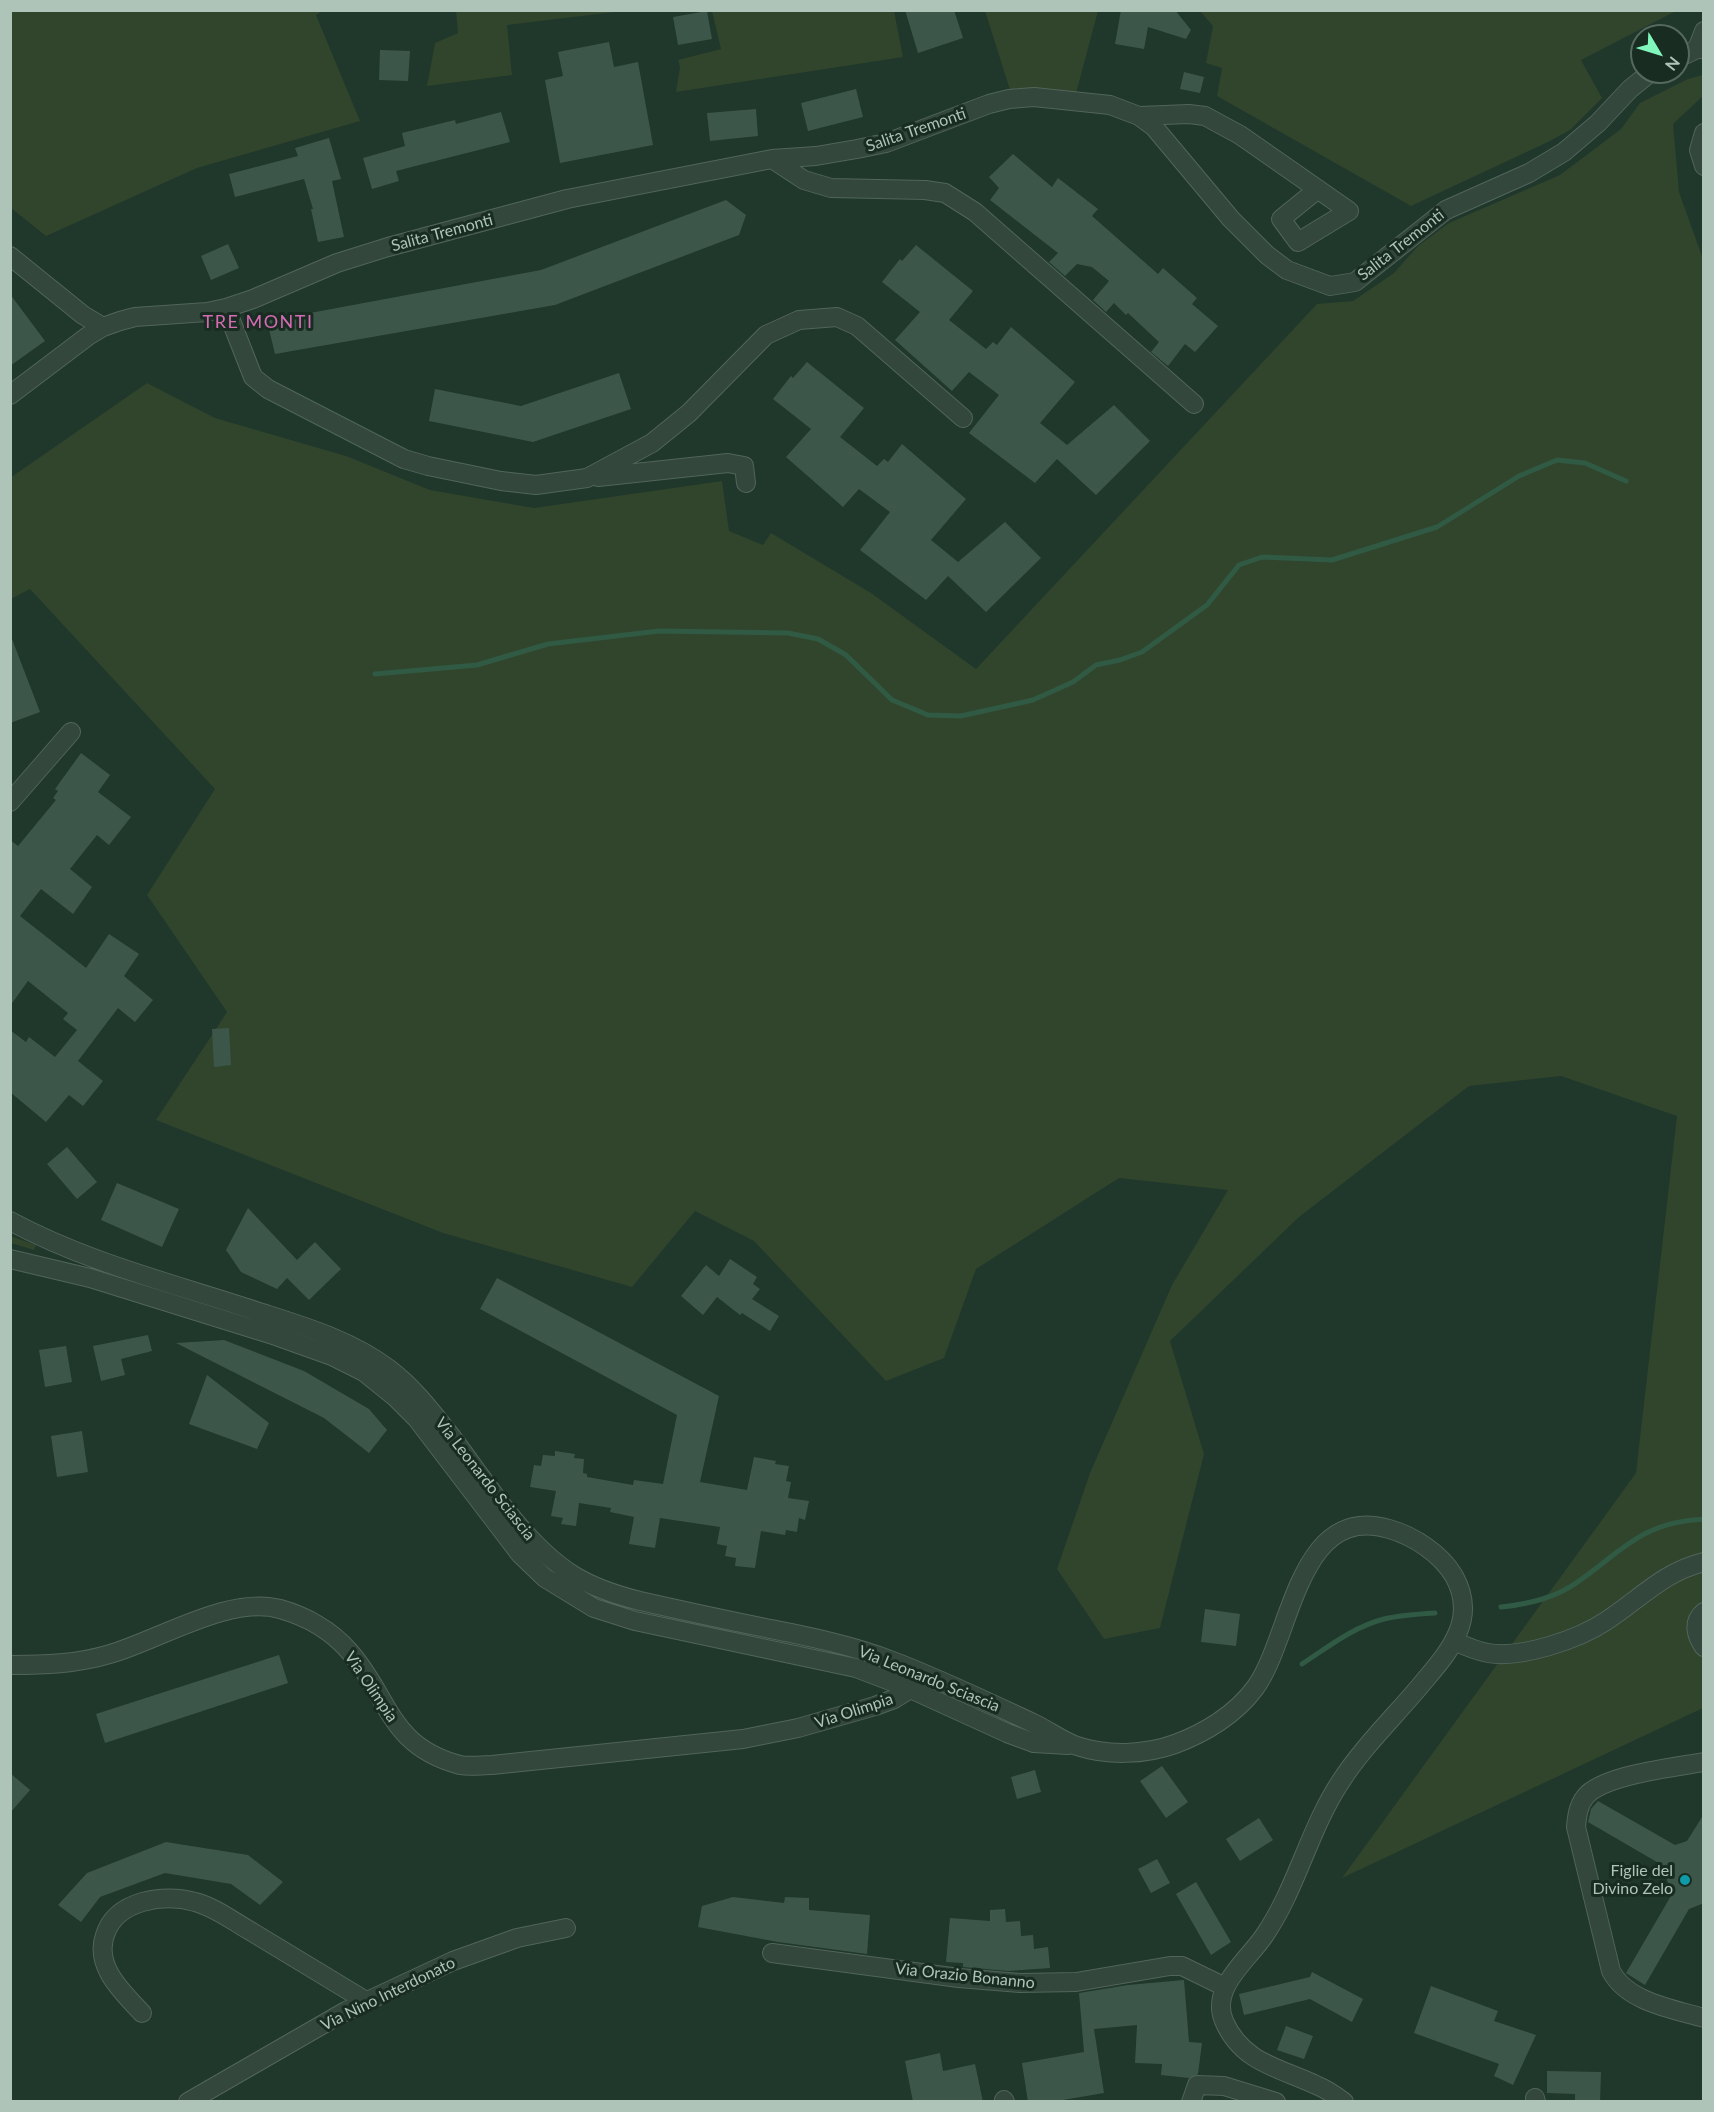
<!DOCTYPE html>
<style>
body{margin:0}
#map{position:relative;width:1714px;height:2112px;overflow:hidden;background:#20372b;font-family:Lato,sans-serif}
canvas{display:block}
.frame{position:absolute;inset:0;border:12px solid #aec4b9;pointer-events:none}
.north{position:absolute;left:1630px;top:24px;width:60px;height:60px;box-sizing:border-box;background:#192c22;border:2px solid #55695e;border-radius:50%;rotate:128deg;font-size:16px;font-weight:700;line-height:24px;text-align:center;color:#aec4b9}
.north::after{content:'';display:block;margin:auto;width:21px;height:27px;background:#81f6bc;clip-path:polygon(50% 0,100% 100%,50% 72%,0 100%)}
</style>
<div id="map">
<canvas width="1714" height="2112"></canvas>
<div class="frame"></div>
<div class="north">N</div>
</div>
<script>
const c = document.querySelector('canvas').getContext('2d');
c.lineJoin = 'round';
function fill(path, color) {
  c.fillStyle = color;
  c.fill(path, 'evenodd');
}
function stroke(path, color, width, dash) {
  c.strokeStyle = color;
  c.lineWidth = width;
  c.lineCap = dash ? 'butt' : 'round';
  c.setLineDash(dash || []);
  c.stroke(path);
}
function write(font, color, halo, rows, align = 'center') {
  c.font = font + ' Lato,sans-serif';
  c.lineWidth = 6;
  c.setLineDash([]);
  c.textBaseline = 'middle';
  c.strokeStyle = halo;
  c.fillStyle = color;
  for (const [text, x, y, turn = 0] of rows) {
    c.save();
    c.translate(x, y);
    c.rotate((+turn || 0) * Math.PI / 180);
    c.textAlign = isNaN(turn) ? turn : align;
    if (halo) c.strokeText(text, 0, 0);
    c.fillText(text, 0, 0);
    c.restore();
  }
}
const green = new Path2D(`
 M 10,11 L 322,11 L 316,15 L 360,121 L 197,168 L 46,236 L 11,208 Z
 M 456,11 L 456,10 L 623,11 L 507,25 L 512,75 L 427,86 L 435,43 L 458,33 Z
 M 712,11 L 894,11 L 903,57 L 676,92 L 680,67 L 678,60 L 721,49 Z
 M 985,11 L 1098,11 L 1075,97 L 1011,93 Z
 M 1200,11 L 1676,11 L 1581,60 L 1602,98 L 1570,130 L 1548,142 L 1411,206 L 1217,96 L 1222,68 L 1206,63 L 1213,26 Z
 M 1703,75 L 1703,96 L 1673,124 L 1679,192 L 1704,262 L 1703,1708 L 1342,1878 L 1636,1473 L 1677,1116 L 1561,1076 L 1469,1086 L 1299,1217 L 1170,1341 L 1204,1454 L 1160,1628 L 1104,1639 L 1057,1569 L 1090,1473 L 1172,1285 L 1228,1190 L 1119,1178 L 976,1269 L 944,1358 L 886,1381 L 754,1241 L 695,1211 L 632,1287 L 443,1233 L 156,1120 L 227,1012 L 147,895 L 215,789 L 30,589 L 11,599 L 10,478 L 147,383 L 215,418 L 346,456 L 430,490 L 534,508 L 722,481 L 729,531 L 763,545 L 771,533 L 871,593 L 976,669 L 1317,304 L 1353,301 L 1394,273 L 1418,246 L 1449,223 L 1560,175 L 1621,129 L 1640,103 L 1688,79 Z
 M 10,1236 L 36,1245 L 34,1250 L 11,1243 Z`);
const stream = new Path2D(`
 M 375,674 L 477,665 L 548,644 L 659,631 L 788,633 L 818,639 L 846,655 L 892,700 L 928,715 L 961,716 L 1033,700 L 1073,682 L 1096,665 L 1120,660 L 1142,652 L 1207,605 L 1239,565 L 1262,557 L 1332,560 L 1437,527 L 1519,476 L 1557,460 L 1585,463 L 1626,481
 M 1501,1607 C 1529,1604 1556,1598 1579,1581 C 1624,1549 1643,1522 1704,1519
 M 1302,1664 C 1328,1647 1353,1627 1384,1619 C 1401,1615 1418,1614 1435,1613`);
const building = new Path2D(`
 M 905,10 L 954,10 L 963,38 L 918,53 Z
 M 1121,10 L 1175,10 L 1191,30 L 1186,39 L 1148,27 L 1144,49 L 1115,44 Z
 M 707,11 L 712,39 L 678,45 L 673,17 Z
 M 609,42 L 614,67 L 638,62 L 653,145 L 560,163 L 545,80 L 563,76 L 558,52 Z
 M 380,50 L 410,51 L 408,81 L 379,80 Z
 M 1184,72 L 1204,77 L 1200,93 L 1180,89 Z
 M 856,89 L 863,117 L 808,131 L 801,103 Z
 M 756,109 L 758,136 L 710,141 L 707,113 Z
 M 501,112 L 510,142 L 396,171 L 399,181 L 372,189 L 363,158 L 405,146 L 402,133 L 455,120 L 456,124 Z
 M 329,138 L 341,179 L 332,181 L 344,237 L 318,242 L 311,209 L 313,209 L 304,179 L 235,197 L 229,174 L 298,156 L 295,148 Z
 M 1013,154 L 1052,187 L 1058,178 L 1098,209 L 1092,216 L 1158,274 L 1163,268 L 1197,298 L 1192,304 L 1218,326 L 1195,352 L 1185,344 L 1168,366 L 1151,352 L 1159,342 L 1128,313 L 1126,315 L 1114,303 L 1106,312 L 1093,300 L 1109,281 L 1092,267 L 1077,264 L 1065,276 L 1049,262 L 1058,253 L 990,200 L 999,188 L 989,177 Z
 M 726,200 L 746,215 L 739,235 L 555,305 L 275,354 L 267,321 L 541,270 Z
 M 228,244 L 239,268 L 211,280 L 201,256 Z
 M 916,245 L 973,291 L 949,320 L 986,349 L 993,342 L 997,345 L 1011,327 L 1075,382 L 1040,423 L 1067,445 L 1114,405 L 1150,441 L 1096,495 L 1057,459 L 1035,483 L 969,433 L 999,395 L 969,372 L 952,391 L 895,340 L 920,312 L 882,282 L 900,259 L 902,261 Z
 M 10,294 L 45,341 L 10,366 Z
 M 807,362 L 864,408 L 840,437 L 877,466 L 884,459 L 888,462 L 902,444 L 966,499 L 931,540 L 958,562 L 1005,522 L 1041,558 L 986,612 L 948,576 L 926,600 L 860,550 L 890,512 L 859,489 L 843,507 L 786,457 L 811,429 L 773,399 L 791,376 L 793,378 Z
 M 619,373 L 631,409 L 533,442 L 429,421 L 435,389 L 521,406 Z
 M 12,639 L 40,712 L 10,723 L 10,640 Z
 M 81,753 L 110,775 L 98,792 L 131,817 L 109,845 L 97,835 L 70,869 L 92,887 L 73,914 L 41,889 L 20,916 L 86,968 L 109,934 L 139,954 L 124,976 L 153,1000 L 135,1022 L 118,1008 L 78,1061 L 103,1081 L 83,1106 L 69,1095 L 46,1122 L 10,1092 L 10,1030 L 26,1042 L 29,1037 L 55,1057 L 77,1030 L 63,1019 L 68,1013 L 28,981 L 10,1006 L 10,840 L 18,846 L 56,800 L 53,798 L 58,791 L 55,789 Z
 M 229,1028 L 231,1065 L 214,1067 L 212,1029 Z
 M 67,1147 L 97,1182 L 77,1199 L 47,1164 Z
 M 117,1183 L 179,1209 L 162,1247 L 101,1220 Z
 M 248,1208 L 297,1260 L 315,1242 L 341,1269 L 309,1300 L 287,1278 L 277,1289 L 241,1272 L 226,1250 Z
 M 730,1259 L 757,1277 L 753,1284 L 760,1289 L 752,1299 L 779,1316 L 770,1331 L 742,1313 L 740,1315 L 717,1297 L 703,1315 L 681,1296 L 706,1265 L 719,1276 Z
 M 497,1278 L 719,1396 L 700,1482 L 747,1490 L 754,1457 L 776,1461 L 775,1464 L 789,1466 L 786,1481 L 791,1482 L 788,1498 L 809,1501 L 805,1520 L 799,1518 L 797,1532 L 786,1530 L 785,1535 L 761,1531 L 755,1568 L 735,1566 L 736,1558 L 725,1556 L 727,1546 L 717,1544 L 720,1527 L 660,1518 L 655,1548 L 629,1544 L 634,1517 L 610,1512 L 611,1508 L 579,1503 L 576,1526 L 561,1524 L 563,1518 L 551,1516 L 556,1491 L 530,1487 L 534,1465 L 541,1466 L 543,1455 L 555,1456 L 555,1451 L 575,1454 L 574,1458 L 584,1459 L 583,1473 L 587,1474 L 587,1477 L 633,1485 L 634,1480 L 663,1484 L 677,1415 L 480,1309 Z
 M 148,1335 L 152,1351 L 121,1359 L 125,1375 L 101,1381 L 93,1346 Z
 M 224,1340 L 304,1371 L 369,1409 L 387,1430 L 369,1453 L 324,1418 L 176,1343 Z
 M 66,1346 L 72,1382 L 45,1387 L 39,1350 Z
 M 207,1375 L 269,1423 L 257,1449 L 189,1424 Z
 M 82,1431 L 88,1472 L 57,1477 L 51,1436 Z
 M 1205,1609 L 1240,1614 L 1236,1646 L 1201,1642 Z
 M 279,1655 L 288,1683 L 105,1743 L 96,1714 Z
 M 1162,1766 L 1188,1802 L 1166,1818 L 1140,1781 Z
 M 1035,1770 L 1041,1792 L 1017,1799 L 1011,1777 Z
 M 10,1773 L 30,1790 L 10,1813 Z
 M 1598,1801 L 1675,1845 L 1687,1841 L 1704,1814 L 1704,1903 L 1689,1909 L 1645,1985 L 1626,1973 L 1672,1894 L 1662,1865 L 1588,1822 L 1591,1809 Z
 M 1259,1818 L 1273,1840 L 1240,1861 L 1226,1839 Z
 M 166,1842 L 248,1855 L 283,1882 L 260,1905 L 231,1884 L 165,1873 L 100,1897 L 81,1922 L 58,1905 L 87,1873 Z
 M 1157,1859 L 1170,1883 L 1151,1893 L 1138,1869 Z
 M 1196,1882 L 1231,1942 L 1211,1955 L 1176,1894 Z
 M 733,1897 L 784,1903 L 785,1897 L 809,1898 L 809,1910 L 870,1915 L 867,1954 L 778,1942 L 698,1927 L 702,1906 Z
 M 1005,1909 L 1006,1922 L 1020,1921 L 1021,1936 L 1033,1935 L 1034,1949 L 1048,1947 L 1050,1968 L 1008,1971 L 963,1967 L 963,1963 L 946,1962 L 950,1918 L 990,1921 L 990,1910 Z
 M 1312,1972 L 1363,1999 L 1352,2022 L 1310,1999 L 1244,2015 L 1239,1994 L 1310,1977 Z
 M 1184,1980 L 1189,2042 L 1202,2043 L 1198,2074 L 1189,2078 L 1161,2075 L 1162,2064 L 1135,2063 L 1137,2025 L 1094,2029 L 1104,2093 L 1051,2102 L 1028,2102 L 1022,2063 L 1084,2052 L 1079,1993 L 1128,1985 Z
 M 1431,1986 L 1498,2011 L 1494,2021 L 1536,2035 L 1513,2085 L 1494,2076 L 1499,2064 L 1414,2033 Z
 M 1286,2026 L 1313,2036 L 1304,2059 L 1277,2050 Z
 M 940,2053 L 943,2071 L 975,2064 L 983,2102 L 913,2102 L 905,2061 Z
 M 1547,2071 L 1601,2072 L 1600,2102 L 1575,2102 L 1575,2094 L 1547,2093 Z`);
const minor = new Path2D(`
 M 1697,49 L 1704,31
 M 1678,58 L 1697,49 L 1704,49
 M 1139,116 L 1189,114 L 1205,116 L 1240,135 L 1349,211 L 1298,242 L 1281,219 L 1318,189
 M 1704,133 L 1699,150 L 1704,166
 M 772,159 L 804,180 L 831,188 L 925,190 L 945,193 L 975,212 L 1194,404
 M 10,256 L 83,315 L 103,327
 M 226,308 L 253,377 L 268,389 L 404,459 L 428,466 L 501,481 L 536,485 L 587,478 L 652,443 L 689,413 L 766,335 L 799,320 L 837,317 L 857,326 L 963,418
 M 10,395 L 88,336 L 103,327 L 120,321 L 135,317 L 207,312 L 226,308 L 253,299 L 337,263 L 388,247 L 567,199 L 772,159 L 816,156 L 857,149 L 886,143 L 989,104 L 1009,99 L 1034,97 L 1110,105 L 1139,116 L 1154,127 L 1231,219 L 1267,255 L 1287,270 L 1330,286 L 1355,282 L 1446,210 L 1529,173 L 1564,152 L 1598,123 L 1630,89 L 1651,72
 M 598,477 L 728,463 L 744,466 L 746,483
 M 10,802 L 71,732
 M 10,1221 C 86,1262 171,1283 253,1310 C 299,1325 350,1339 389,1369 C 414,1388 432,1412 451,1436 C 486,1482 524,1544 573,1575 C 594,1588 616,1595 640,1601 C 680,1610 721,1619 761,1627 C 805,1636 848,1644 890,1660 C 938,1678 986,1701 1033,1723 C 1048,1730 1062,1741 1077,1746 C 1107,1756 1145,1755 1175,1744 C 1205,1733 1236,1714 1255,1688 C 1292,1638 1297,1502 1389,1529 C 1414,1536 1441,1554 1454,1576 C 1464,1594 1466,1613 1458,1632 C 1450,1652 1434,1669 1420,1686 C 1394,1717 1363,1747 1341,1781 C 1309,1829 1297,1888 1264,1936 C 1247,1961 1210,1988 1224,2021 C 1242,2063 1280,2068 1316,2085 C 1326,2089 1335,2095 1344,2102
 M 10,1259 L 90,1278 L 276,1336 L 332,1356 L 364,1372 L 395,1397 L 417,1419 L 520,1554 L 545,1578 L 594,1608 L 635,1621 L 856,1668 L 906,1687 L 1007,1733 L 1034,1743 L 1068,1745
 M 1704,1612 C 1692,1622 1696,1636 1704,1647
 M 1454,1641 C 1465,1646 1476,1651 1488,1653 C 1521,1659 1579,1639 1606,1621 C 1640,1599 1663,1572 1704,1562
 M 10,1665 C 44,1665 77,1664 110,1654 C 159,1640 229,1595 280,1609 C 305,1616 331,1630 349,1651 C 390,1697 388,1746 460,1765 C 470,1767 482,1765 492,1765 L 743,1739 L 798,1728 L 875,1706 L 894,1699 L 918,1684
 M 1704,1762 C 1676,1767 1602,1775 1585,1797 C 1578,1806 1577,1816 1576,1827 L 1611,1971 C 1627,2002 1673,2009 1704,2018
 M 772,1953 L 959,1978 L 1020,1983 L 1076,1982 L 1170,1966 L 1182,1966 L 1225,1987
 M 142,2013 C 122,1992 94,1966 105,1935 C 116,1900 164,1893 195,1902 C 215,1907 234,1922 252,1932 C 290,1955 328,1978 366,2001
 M 1535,2098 L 1536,2102
 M 1004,2100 L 1005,2102
 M 188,2102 L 346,2011 L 453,1961 L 517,1938 L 566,1928
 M 1191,2102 L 1197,2085 L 1224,2086 L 1276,2102`);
const markers = [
 [1685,1880,6,"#0f9aa8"]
];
const streetNames = [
 ["Salita Tremonti",916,130,-19],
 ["Salita Tremonti",442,233,-15],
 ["Salita Tremonti",1401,245,-38],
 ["Via Leonardo Sciascia",485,1479,52],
 ["Via Leonardo Sciascia",929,1679,22],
 ["Via Olimpia",371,1687,56],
 ["Via Olimpia",854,1711,-18],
 ["Via Orazio Bonanno",965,1976,6],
 ["Via Nino Interdonato",388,1994,-26]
];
const poiNames = [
 ["Figlie del",1673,1871],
 ["Divino Zelo",1673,1889]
];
const neighbourhoodNames = [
 ["TRE MONTI",258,322]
];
fill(green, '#31452c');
stroke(stream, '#305a44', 5);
fill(building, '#3c5749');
stroke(minor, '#51655b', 20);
stroke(minor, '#34473d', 18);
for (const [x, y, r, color] of markers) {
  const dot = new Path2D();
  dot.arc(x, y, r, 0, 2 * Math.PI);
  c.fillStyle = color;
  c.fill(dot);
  stroke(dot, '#192c22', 2);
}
write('16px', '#aec4b9', '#192c22', streetNames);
write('16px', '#aec4b9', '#192c22', poiNames, 'right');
c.letterSpacing = '1.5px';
write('18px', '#d66cb4', '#192c22', neighbourhoodNames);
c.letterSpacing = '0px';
</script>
